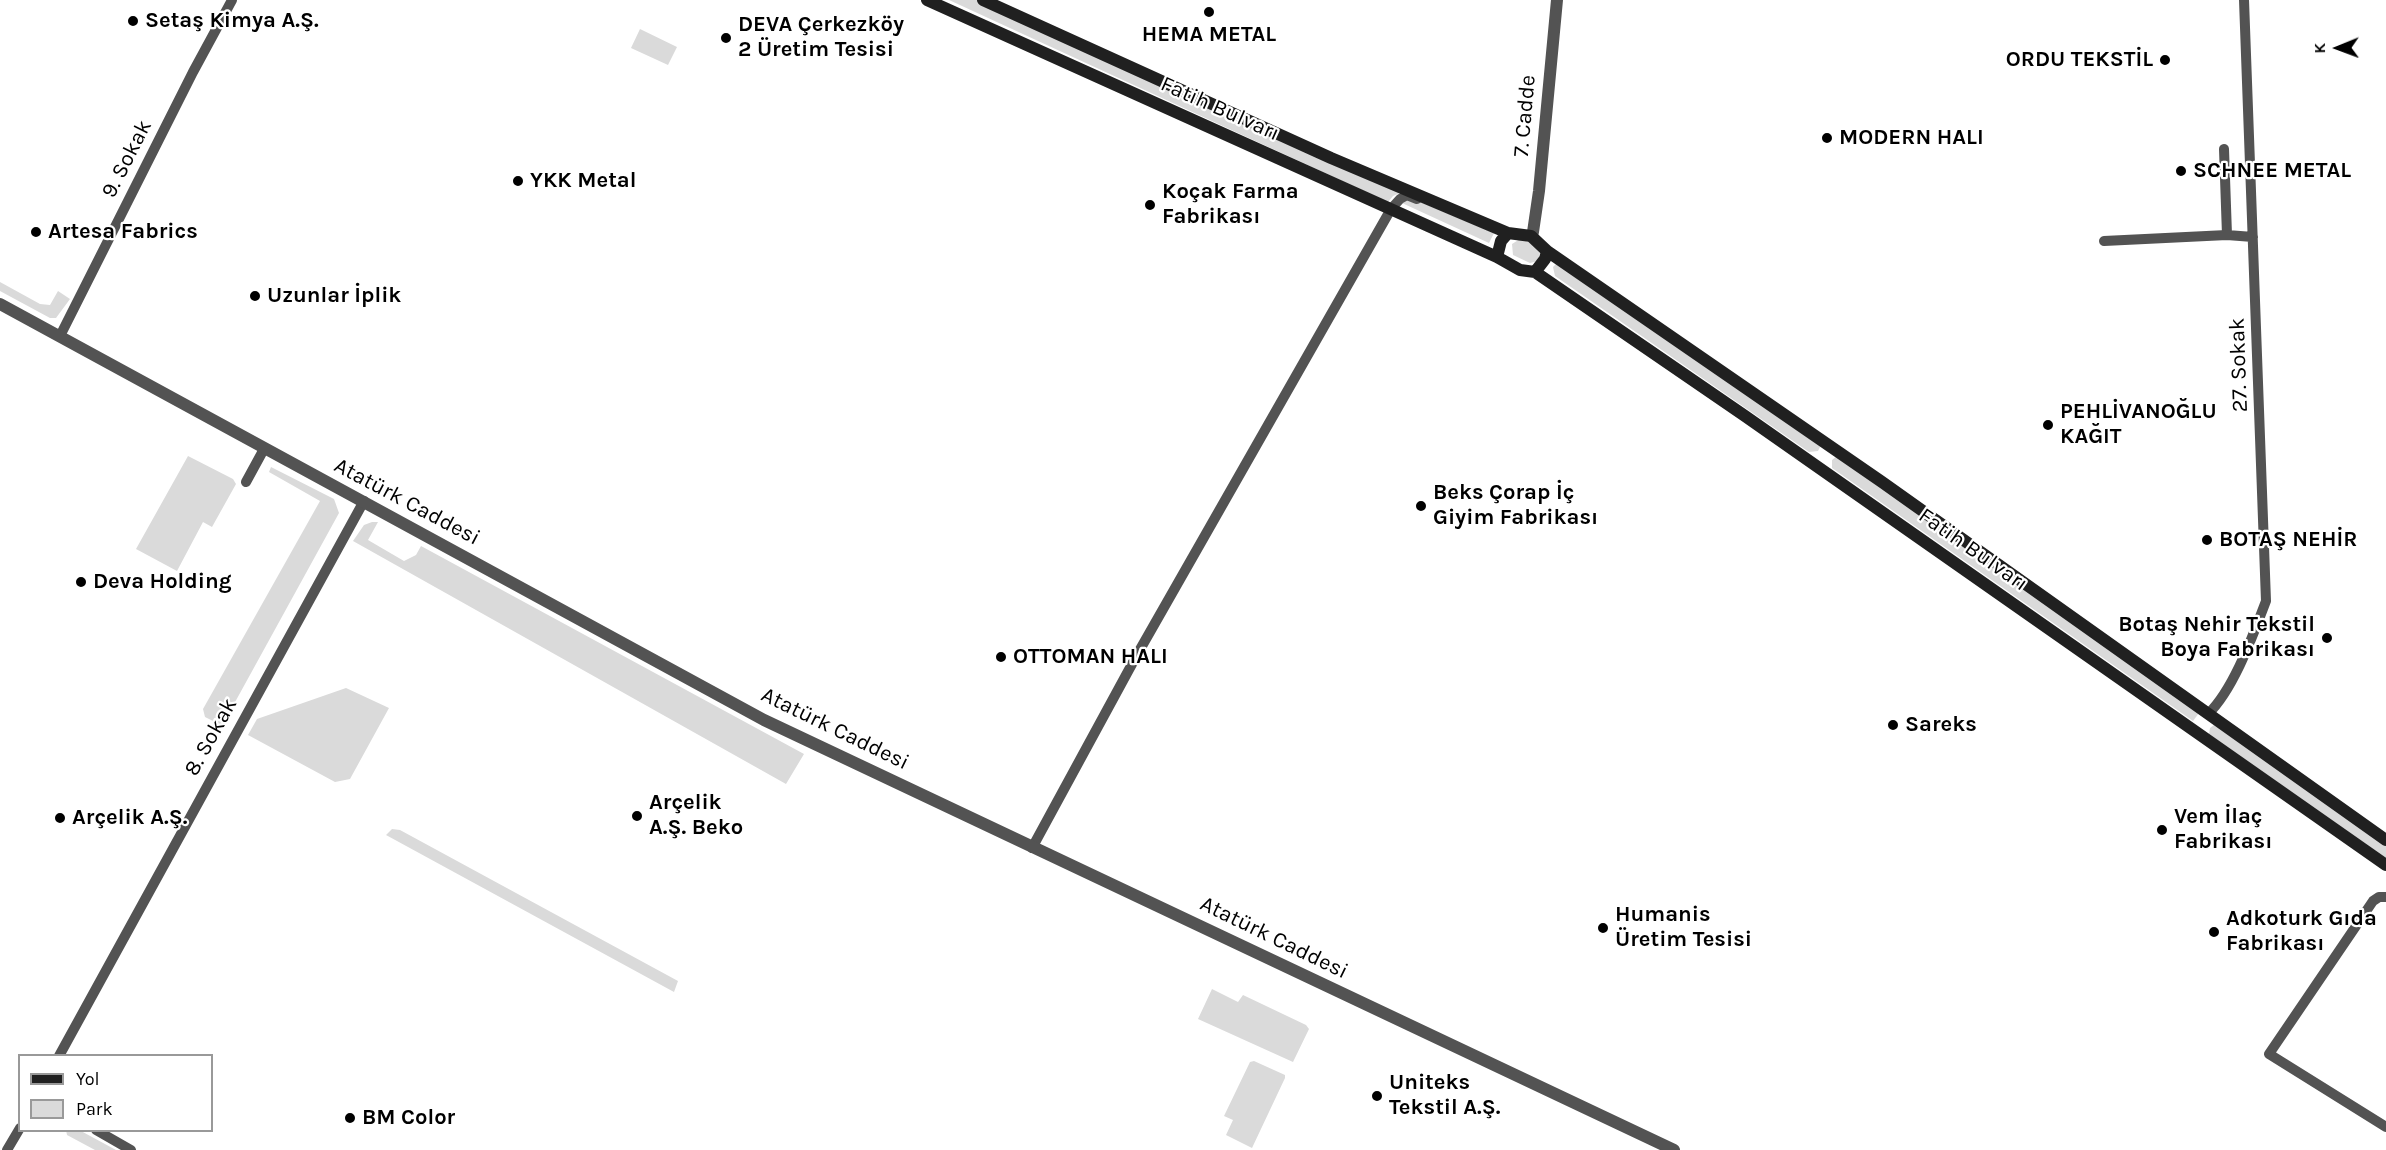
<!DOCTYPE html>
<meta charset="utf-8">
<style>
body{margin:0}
#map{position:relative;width:2386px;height:1150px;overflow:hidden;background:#fff;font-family:Karla,sans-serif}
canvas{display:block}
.legend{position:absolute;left:18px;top:1054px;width:195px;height:78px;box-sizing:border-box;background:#fff;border:2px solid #999;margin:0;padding:8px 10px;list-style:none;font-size:18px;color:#000}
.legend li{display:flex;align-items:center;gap:12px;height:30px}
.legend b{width:30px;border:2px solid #999}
.north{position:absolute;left:2308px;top:18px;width:60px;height:60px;-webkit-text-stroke:4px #fff;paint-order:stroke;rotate:269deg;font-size:16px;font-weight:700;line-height:24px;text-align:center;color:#000}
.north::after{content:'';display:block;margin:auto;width:21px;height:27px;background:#000;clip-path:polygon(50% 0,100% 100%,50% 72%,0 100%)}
</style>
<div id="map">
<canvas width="2386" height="1150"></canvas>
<ul class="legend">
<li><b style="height:8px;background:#202020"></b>Yol</li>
<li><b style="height:16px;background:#dadada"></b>Park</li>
</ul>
<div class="north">K</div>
</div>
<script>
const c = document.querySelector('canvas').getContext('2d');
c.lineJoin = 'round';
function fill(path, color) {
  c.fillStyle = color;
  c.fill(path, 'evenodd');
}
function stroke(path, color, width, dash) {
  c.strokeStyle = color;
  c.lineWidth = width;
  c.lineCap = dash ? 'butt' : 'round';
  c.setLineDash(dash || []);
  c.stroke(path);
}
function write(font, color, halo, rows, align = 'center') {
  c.font = font + ' Karla,sans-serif';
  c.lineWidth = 4.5;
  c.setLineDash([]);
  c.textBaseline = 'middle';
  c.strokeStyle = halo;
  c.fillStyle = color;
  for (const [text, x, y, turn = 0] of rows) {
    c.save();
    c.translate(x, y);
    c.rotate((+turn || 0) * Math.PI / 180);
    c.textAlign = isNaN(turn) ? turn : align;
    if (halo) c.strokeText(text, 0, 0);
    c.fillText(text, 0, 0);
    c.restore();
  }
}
const green = new Path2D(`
 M 949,0 L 977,0 L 1400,193 L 1393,196 L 1388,202 Z
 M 640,29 L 677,47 L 668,65 L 631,48 Z
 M 1408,199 L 1413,199 L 1494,233 L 1489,243 L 1402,203 Z
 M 1520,239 L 1537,245 L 1540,253 L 1538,261 L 1530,263 L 1513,255 L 1512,244 Z
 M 1557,263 L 1821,445 L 1818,451 L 1809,452 L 1555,276 L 1553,267 Z
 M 0,282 L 40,304 L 50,305 L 58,291 L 70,299 L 56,318 L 50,318 L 0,291 Z
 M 188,456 L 233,479 L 236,484 L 212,527 L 203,522 L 177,571 L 136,549 Z
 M 1837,456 L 2199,713 L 2193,721 L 1832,468 L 1832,460 Z
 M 271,467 L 334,499 L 339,513 L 223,724 L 219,724 L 205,717 L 203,709 L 320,501 L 269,472 Z
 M 372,522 L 378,522 L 368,540 L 404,561 L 416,555 L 421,546 L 804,754 L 786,784 L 353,541 L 364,525 Z
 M 346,688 L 389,708 L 350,779 L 335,782 L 248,735 L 257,719 Z
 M 2214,725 L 2386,844 L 2386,858 L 2209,734 L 2210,728 Z
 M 392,829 L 400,830 L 678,981 L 674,992 L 386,835 Z
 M 1212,989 L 1238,1002 L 1243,995 L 1306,1025 L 1309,1029 L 1293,1062 L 1198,1019 Z
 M 1254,1061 L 1285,1075 L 1285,1078 L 1252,1148 L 1226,1135 L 1233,1120 L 1224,1116 L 1250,1062 Z
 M 66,1130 L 81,1131 L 116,1150 L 95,1150 L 67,1135 Z`);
const minor = new Path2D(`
 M 2224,149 L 2227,235
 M 2104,241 L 2227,235 L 2253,237
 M 60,336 L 193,72 L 232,0
 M 246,482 L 264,449
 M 2208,714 C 2234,689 2253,635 2266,601 L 2244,0
 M 1032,848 L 1138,653 L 1391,209 L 1400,199 L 1407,195 L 1417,199
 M 2386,897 L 2379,897 L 2373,901 L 2269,1054 L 2386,1127
 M 59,1056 L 364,501
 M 96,1130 L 131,1150
 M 7,1150 L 20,1128`);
const tertiary = new Path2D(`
 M 1531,236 L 1533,232 L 1539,191 L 1557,0
 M 0,304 L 764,720 L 1674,1150`);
const secondary = new Path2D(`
 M 927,0 L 1497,257
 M 983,0 L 1331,158 L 1508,233
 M 1508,233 L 1531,236 L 1547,251 L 1545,259 L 1535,272 L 1520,270 L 1497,257 L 1501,241 Z
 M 1547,251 L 1882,482 L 2386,840
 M 1535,272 L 1745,416 L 2386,865`);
const markers = [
 [1209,12,6,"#000"],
 [133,21,6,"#000"],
 [726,38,6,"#000"],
 [2165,60,6,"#000"],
 [1827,138,6,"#000"],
 [2181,171,6,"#000"],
 [518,181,6,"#000"],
 [1150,205,6,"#000"],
 [36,232,6,"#000"],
 [255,296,6,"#000"],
 [2048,425,6,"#000"],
 [1421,506,6,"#000"],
 [2207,540,6,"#000"],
 [81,582,6,"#000"],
 [2327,638,6,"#000"],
 [1001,657,6,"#000"],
 [1893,725,6,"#000"],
 [637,816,6,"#000"],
 [60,818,6,"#000"],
 [2162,830,6,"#000"],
 [1603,928,6,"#000"],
 [2214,932,6,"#000"],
 [1377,1096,6,"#000"],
 [350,1118,6,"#000"]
];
const poiNames = [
 ["Setaş Kimya A.Ş.",145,21],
 ["DEVA Çerkezköy",738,25],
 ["2 Üretim Tesisi",738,50],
 ["HEMA METAL",1209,35,"center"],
 ["ORDU TEKSTİL",2153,60,"right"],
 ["MODERN HALI",1839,138],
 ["SCHNEE METAL",2193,171],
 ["YKK Metal",530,181],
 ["Koçak Farma",1162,192],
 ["Fabrikası",1162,217],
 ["Artesa Fabrics",48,232],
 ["Uzunlar İplik",267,296],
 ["PEHLİVANOĞLU",2060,412],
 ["KAĞIT",2060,437],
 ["Beks Çorap İç",1433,493],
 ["Giyim Fabrikası",1433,518],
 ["BOTAŞ NEHİR",2219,540],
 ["Deva Holding",93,582],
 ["Botaş Nehir Tekstil",2315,625,"right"],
 ["Boya Fabrikası",2315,650,"right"],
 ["OTTOMAN HALI",1013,657],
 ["Sareks",1905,725],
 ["Arçelik",649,803],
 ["A.Ş. Beko",649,828],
 ["Vem İlaç",2174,817],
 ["Fabrikası",2174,842],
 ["Arçelik A.Ş.",72,818],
 ["Humanis",1615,915],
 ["Üretim Tesisi",1615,940],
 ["Adkoturk Gıda",2226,919],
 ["Fabrikası",2226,944],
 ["Uniteks",1389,1083],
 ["Tekstil A.Ş.",1389,1108],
 ["BM Color",362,1118]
];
const streetNames = [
 ["Fatih Bulvarı",1220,109,24],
 ["7. Cadde",1525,116,-85],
 ["9. Sokak",127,159,-63],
 ["27. Sokak",2239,365,-92],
 ["Atatürk Caddesi",407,502,28],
 ["Fatih Bulvarı",1973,550,35],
 ["Atatürk Caddesi",835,729,26],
 ["8. Sokak",211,737,-61],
 ["Atatürk Caddesi",1274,938,26]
];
fill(green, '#dadada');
stroke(minor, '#535353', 10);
stroke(tertiary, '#535353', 12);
stroke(secondary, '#202020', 12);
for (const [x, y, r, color] of markers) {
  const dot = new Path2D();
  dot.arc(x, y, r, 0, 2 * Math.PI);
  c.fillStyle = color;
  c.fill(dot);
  stroke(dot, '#fff', 2);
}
write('bold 22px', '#000', '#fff', poiNames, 'left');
write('22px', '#000', '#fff', streetNames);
</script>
